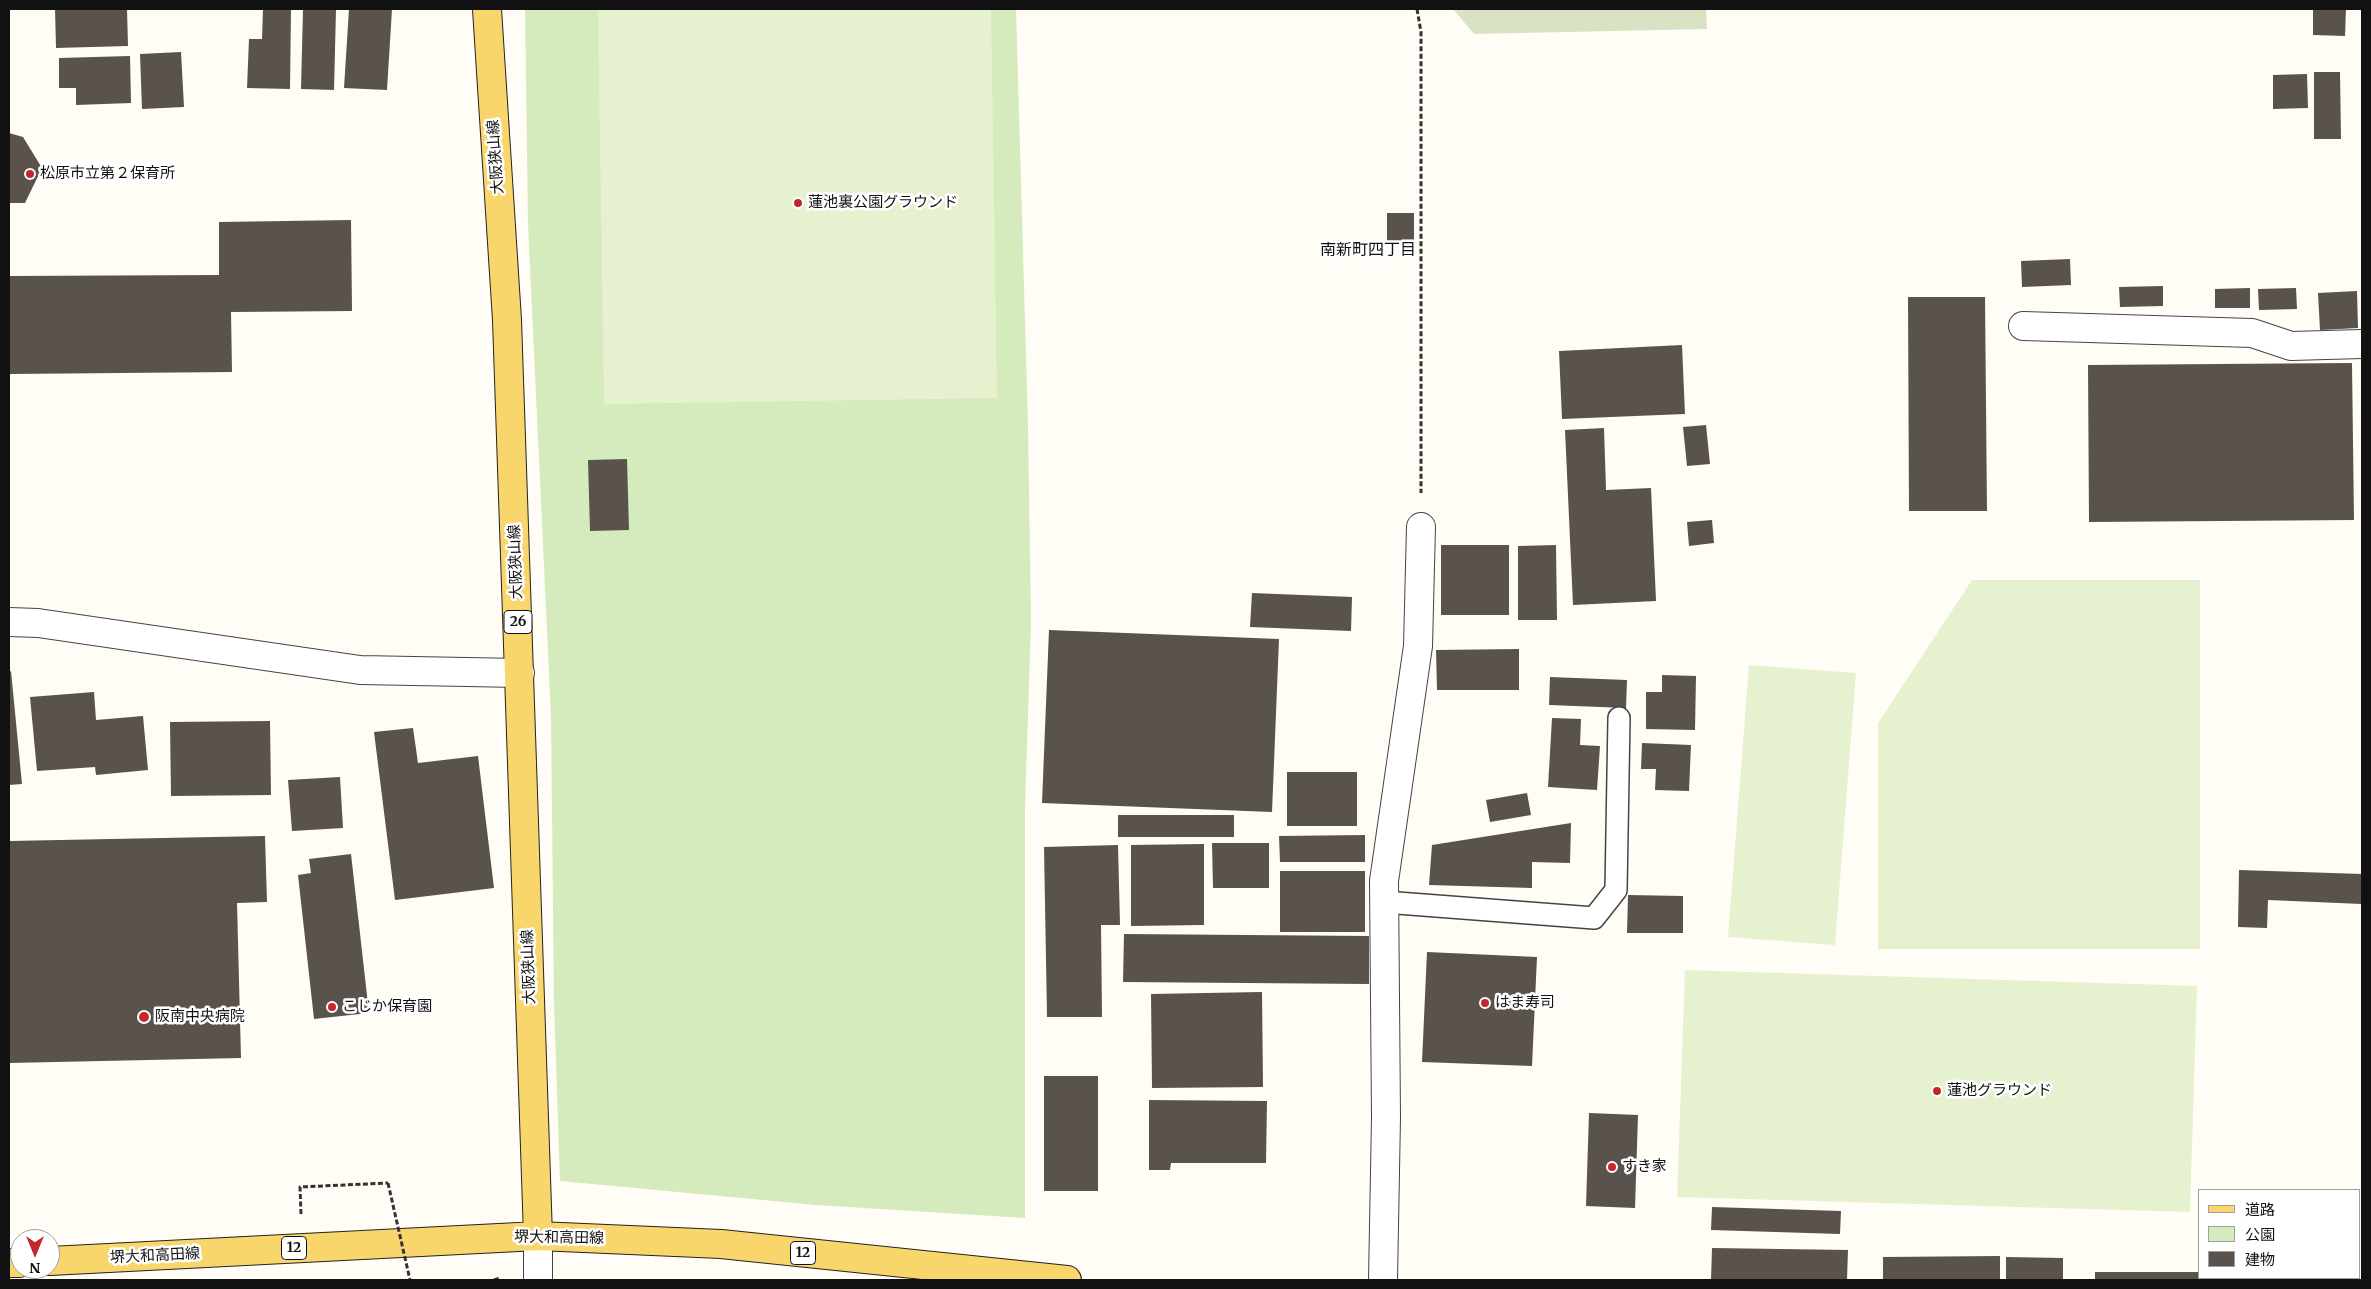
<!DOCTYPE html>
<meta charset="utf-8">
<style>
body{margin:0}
#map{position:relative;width:2371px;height:1289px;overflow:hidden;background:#fffdf5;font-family:Merriweather,"Noto Sans JP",serif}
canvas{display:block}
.frame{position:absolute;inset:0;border:10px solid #111;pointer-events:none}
.legend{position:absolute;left:2198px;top:1189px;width:162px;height:90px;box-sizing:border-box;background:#fff;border:1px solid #a0a0a0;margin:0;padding:6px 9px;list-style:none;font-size:15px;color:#111}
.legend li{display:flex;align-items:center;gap:10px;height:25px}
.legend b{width:25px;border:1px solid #a0a0a0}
.north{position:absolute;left:10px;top:1229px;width:50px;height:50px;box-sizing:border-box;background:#fff;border:1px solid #a0a0a0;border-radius:50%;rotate:180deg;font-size:14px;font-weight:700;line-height:20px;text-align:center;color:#111}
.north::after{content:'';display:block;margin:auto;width:18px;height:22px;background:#c4262e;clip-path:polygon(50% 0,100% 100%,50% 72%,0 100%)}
</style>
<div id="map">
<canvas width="2371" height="1289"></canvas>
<div class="frame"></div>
<ul class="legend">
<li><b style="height:6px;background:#f9d66b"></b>道路</li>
<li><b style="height:14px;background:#d5ebbd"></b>公園</li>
<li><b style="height:14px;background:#5a524d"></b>建物</li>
</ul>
<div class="north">N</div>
</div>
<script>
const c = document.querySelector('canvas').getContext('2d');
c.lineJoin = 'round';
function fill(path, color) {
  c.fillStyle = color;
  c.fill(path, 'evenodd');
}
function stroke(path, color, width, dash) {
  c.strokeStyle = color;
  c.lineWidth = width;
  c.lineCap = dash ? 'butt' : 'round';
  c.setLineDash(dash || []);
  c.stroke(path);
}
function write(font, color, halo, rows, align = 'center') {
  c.font = font + ' Merriweather,"Noto Sans JP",serif';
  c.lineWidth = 5;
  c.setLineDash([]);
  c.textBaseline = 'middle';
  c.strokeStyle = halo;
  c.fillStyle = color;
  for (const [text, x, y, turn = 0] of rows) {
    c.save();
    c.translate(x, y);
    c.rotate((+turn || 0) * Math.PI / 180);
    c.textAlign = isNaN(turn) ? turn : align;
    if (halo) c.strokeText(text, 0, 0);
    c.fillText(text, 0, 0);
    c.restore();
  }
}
const green = new Path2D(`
 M 525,9 L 1016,9 L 1028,425 L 1031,622 L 1025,807 L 1025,1218 L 816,1205 L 560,1181 L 554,1004 L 551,716 L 528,224 Z`);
const cemetery = new Path2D(`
 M 1453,9 L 1706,9 L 1707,29 L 1474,34 Z`);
const pitch = new Path2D(`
 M 598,9 L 991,9 L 997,398 L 604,404 Z
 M 1972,580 L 2200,580 L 2200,949 L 1878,949 L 1878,723 Z
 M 1749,665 L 1856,673 L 1835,945 L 1728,937 Z
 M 1685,970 L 2197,986 L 2190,1212 L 1677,1197 Z`);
const building = new Path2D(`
 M 55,9 L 127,9 L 128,46 L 56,48 Z
 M 263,9 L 291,9 L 290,89 L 247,88 L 249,39 L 262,39 Z
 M 303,9 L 336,9 L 334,90 L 301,89 Z
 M 349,9 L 392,9 L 387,90 L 344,88 Z
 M 2313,9 L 2346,9 L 2345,36 L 2313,35 Z
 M 181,52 L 184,107 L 142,109 L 140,54 Z
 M 130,56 L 131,103 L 76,105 L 76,88 L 59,88 L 59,58 Z
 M 2314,72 L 2340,72 L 2341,139 L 2314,139 Z
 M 2307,74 L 2308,108 L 2273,109 L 2273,75 Z
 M 9,133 L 23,137 L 42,168 L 25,203 L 9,203 Z
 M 1387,213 L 1414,213 L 1414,244 L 1387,244 Z
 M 351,220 L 352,311 L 231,312 L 232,372 L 9,374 L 9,276 L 219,275 L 219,222 Z
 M 2070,259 L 2071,285 L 2022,287 L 2021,261 Z
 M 2163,286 L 2163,306 L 2120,307 L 2119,287 Z
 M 2250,288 L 2250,308 L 2215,308 L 2215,289 Z
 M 2296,288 L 2297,309 L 2259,310 L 2258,289 Z
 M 2357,291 L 2358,328 L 2320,330 L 2318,293 Z
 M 1908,297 L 1985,297 L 1987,511 L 1909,511 Z
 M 1682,345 L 1685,414 L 1562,419 L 1559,351 Z
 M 2352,363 L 2354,520 L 2089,522 L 2088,365 Z
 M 1706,425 L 1710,464 L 1687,466 L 1683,427 Z
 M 1604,428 L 1606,490 L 1651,488 L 1656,601 L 1573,605 L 1565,430 Z
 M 627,459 L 629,530 L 590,531 L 588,460 Z
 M 1712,520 L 1714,543 L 1689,546 L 1687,522 Z
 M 1441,545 L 1509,545 L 1509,615 L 1441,615 Z
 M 1556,545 L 1557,620 L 1518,620 L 1518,546 Z
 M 1252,593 L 1352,597 L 1351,631 L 1250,627 Z
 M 1049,630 L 1279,639 L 1272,812 L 1042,803 Z
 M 1519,649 L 1519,690 L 1437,690 L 1436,650 Z
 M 11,671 L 22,784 L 9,785 L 9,672 Z
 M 1662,675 L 1696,676 L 1695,730 L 1646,729 L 1646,692 L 1662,692 Z
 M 1550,677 L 1627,680 L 1626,708 L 1549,705 Z
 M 94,692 L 96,720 L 143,716 L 148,770 L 96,775 L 95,767 L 37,771 L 30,697 Z
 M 1552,718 L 1581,719 L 1580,745 L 1600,746 L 1597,790 L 1548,787 Z
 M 270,721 L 271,795 L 171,796 L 170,722 Z
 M 413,728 L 418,763 L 478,756 L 494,888 L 395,900 L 374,732 Z
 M 1642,743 L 1691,745 L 1689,791 L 1655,790 L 1656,769 L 1641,769 Z
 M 1287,772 L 1357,772 L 1357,826 L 1287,826 Z
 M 340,777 L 343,828 L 292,831 L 288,780 Z
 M 1527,793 L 1531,815 L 1490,822 L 1486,800 Z
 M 1118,815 L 1234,815 L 1234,837 L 1118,837 Z
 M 1571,823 L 1570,863 L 1532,862 L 1532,888 L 1429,885 L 1432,845 Z
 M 1365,835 L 1365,862 L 1280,862 L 1279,836 Z
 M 265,836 L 267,902 L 237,903 L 241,1058 L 9,1063 L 9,841 Z
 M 1212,843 L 1269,843 L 1269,888 L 1213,888 Z
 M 1204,844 L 1204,925 L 1131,926 L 1131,845 Z
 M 1118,845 L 1120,925 L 1101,925 L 1102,1017 L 1047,1017 L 1044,847 Z
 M 351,854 L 369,1013 L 314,1019 L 298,875 L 311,873 L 309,859 Z
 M 2239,870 L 2362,874 L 2362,904 L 2268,900 L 2267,928 L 2238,927 Z
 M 1280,871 L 1365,871 L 1365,932 L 1280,932 Z
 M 1628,895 L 1683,896 L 1683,933 L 1627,933 Z
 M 1124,934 L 1369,936 L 1369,984 L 1123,982 Z
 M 1427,952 L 1537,957 L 1532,1066 L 1422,1062 Z
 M 1262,992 L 1263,1087 L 1152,1088 L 1151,994 Z
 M 1044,1076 L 1098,1076 L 1098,1191 L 1044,1191 Z
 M 1149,1100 L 1267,1101 L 1266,1163 L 1171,1163 L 1170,1170 L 1149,1170 Z
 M 1589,1113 L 1638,1115 L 1635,1208 L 1586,1206 Z
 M 1712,1207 L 1841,1211 L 1840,1234 L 1711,1230 Z
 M 1712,1248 L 1848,1250 L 1847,1280 L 1711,1280 Z
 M 2000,1256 L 2000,1280 L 1883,1280 L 1883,1257 Z
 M 2006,1257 L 2063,1258 L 2063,1280 L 2006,1280 Z
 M 2095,1272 L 2200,1272 L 2201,1280 L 2095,1280 Z
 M 2296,1278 L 2350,1279 L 2350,1280 L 2296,1280 Z`);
const path = new Path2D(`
 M 1417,9 L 1421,32 L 1421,493
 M 301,1214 L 300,1187 L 388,1183
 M 494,1280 L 500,1278`);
const service = new Path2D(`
 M 1384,902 L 1594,918 L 1616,890 L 1619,718`);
const minor = new Path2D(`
 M 2023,326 L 2252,333 L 2291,346 L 2362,344
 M 9,622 L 38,623 L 360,670 L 520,673
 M 538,1280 L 538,1236
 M 1383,1280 L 1386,1117 L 1384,881 L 1418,646 L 1421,527`);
const primary = new Path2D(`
 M 487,9 L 507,320 L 538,1236
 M 50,1261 L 538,1236 L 721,1244 L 1067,1280
 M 9,1263 L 20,1263`);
const pathBridge = new Path2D(`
 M 388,1183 L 410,1280`);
const markers = [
 [30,174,5,"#c4262e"],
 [798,203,5,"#c4262e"],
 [1485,1003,5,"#c4262e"],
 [332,1007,5,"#c4262e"],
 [144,1017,6,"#c4262e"],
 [1937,1091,5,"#c4262e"],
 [1612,1167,5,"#c4262e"]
];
const shields = [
 [518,622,28],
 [294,1248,25],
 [803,1253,25]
];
const shieldNames = [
 ["26",518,622],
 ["12",294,1248],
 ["12",803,1253]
];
const streetNames = [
 ["大阪狭山線",496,157,-94],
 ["大阪狭山線",516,562,-92],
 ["大阪狭山線",529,967,-92],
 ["堺大和高田線",559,1238,1],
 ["堺大和高田線",155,1256,-3]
];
const poiNames = [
 ["松原市立第２保育所",40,174],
 ["蓮池裏公園グラウンド",808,203],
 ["はま寿司",1495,1003],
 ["こじか保育園",342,1007],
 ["阪南中央病院",155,1017],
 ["蓮池グラウンド",1947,1091],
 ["すき家",1622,1167]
];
const neighbourhoodNames = [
 ["南新町四丁目",1368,250]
];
fill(green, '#d5ebbd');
fill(cemetery, '#d9e3c4');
fill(pitch, '#e6f2cf');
fill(building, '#5a524d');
stroke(service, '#444', 24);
stroke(minor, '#444', 30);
stroke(primary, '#222', 30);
stroke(path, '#333', 3, [5, 2.5]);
stroke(service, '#fff', 21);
stroke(minor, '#fff', 28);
stroke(primary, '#f9d66b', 28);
stroke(pathBridge, '#333', 3, [5, 2.5]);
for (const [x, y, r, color] of markers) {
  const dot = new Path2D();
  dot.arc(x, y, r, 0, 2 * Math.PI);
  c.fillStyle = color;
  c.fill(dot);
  stroke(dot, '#fff', 2);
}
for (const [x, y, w] of shields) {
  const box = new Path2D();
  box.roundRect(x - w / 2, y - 11.5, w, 23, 4);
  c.fillStyle = '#fff';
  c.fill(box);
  stroke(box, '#111', 1);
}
write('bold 14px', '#111', null, shieldNames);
write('15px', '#111', '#fff', streetNames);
write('15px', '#111', '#fff', poiNames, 'left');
write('16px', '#111', '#fff', neighbourhoodNames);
</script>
